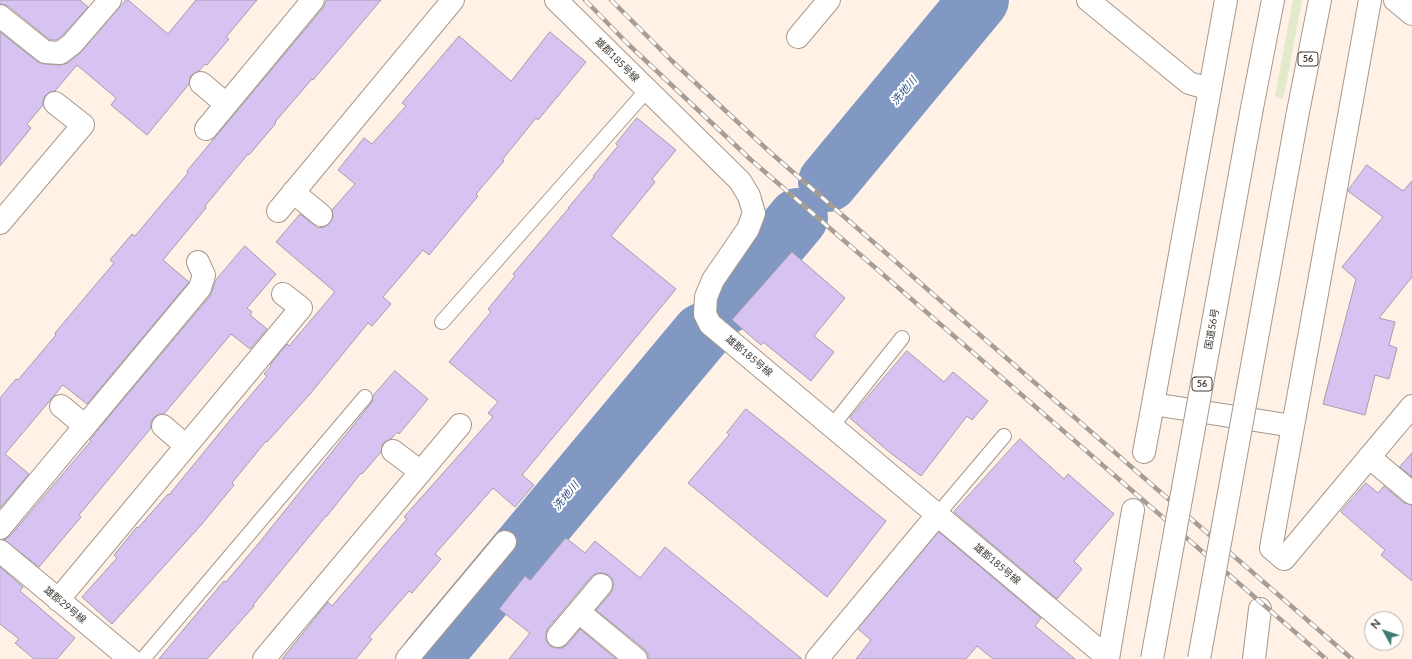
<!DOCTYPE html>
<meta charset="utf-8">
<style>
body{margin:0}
#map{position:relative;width:1412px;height:659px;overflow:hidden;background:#fff1e6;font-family:Lato,sans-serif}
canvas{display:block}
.north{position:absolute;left:1364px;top:611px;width:40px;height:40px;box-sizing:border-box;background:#fff;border:1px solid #b3b0ae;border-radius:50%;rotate:310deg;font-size:11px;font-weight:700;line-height:16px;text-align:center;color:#403a34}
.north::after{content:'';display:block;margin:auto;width:14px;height:18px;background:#397d6f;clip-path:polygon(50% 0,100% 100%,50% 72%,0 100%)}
</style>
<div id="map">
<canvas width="1412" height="659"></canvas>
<div class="north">N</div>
</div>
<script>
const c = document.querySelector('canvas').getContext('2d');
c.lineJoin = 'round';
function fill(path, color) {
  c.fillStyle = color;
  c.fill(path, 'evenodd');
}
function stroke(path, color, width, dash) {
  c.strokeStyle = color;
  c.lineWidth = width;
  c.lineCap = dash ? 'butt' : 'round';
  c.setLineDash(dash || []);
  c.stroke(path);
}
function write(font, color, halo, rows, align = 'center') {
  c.font = font + ' Lato,"Noto Sans JP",sans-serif';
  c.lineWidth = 4;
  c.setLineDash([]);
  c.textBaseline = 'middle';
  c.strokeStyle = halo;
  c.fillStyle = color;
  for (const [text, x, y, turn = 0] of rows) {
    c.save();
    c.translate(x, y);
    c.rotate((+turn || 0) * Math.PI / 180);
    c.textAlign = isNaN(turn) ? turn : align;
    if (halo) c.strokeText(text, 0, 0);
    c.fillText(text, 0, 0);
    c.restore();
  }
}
const green = new Path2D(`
 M 1293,0 L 1302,0 L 1284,96 L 1282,100 L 1275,96 Z`);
const river = new Path2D(`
 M 828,182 L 979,0
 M 725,305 L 798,218
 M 430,659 L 702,333`);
const building = new Path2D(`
 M 0,0 L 80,0 L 88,7 L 63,35 L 56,40 L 50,40 L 8,6 L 0,4 Z
 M 126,0 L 128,0 L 168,34 L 196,0 L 257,0 L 226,37 L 229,39 L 207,65 L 205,64 L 199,71 L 191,75 L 189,84 L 147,135 L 111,105 L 116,98 L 77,65 L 55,91 L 50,92 L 45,96 L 43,101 L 43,105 L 27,124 L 31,128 L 0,166 L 0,32 L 38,62 L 44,64 L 60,65 L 68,63 L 81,52 Z
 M 327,0 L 381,0 L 313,80 L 312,79 L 275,122 L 276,123 L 249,155 L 248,154 L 205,206 L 206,208 L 163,260 L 189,282 L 87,404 L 63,385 L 5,454 L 29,474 L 0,508 L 0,398 L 16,379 L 18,380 L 56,335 L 55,333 L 114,263 L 110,260 L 132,234 L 135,236 L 188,173 L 187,171 L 323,8 Z
 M 550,32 L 586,62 L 538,120 L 536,118 L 502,160 L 504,161 L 476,194 L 478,196 L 429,255 L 423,250 L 383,297 L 391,304 L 372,326 L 368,323 L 310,394 L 267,442 L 266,441 L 232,483 L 234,485 L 202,524 L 112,624 L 82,597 L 117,558 L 114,555 L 137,527 L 138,528 L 168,494 L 169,495 L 235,414 L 267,376 L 264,374 L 271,366 L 270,365 L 287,344 L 289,346 L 334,293 L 334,291 L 276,242 L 300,214 L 318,228 L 325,227 L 330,223 L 333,217 L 332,210 L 355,184 L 338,170 L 364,138 L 372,144 L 406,106 L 402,103 L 459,36 L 511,81 Z
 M 637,118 L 676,150 L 652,179 L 655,182 L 611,236 L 676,289 L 522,475 L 534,485 L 515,507 L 493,488 L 435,554 L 441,559 L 412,593 L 409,591 L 369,637 L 372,639 L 356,659 L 282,659 L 328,602 L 332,606 L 407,519 L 404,517 L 493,417 L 488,413 L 498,402 L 449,362 L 491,312 L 488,309 L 515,276 L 513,274 L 569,208 L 568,208 L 594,177 L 593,176 L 618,146 L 616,144 Z
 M 1367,165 L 1403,191 L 1412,181 L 1412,277 L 1379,318 L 1395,322 L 1389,345 L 1397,348 L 1389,379 L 1375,375 L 1365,415 L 1323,404 L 1356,279 L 1342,267 L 1383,217 L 1348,191 Z
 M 245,246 L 276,274 L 247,308 L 252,312 L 250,315 L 267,329 L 250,349 L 231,334 L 164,414 L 159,414 L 153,418 L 151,423 L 151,428 L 79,515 L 81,517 L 39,567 L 4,540 L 10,536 L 91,441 L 90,440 L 106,420 L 210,296 L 216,280 Z
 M 792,252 L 845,298 L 814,336 L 834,352 L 811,381 L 763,342 L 761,345 L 732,320 Z
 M 907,351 L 944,382 L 953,372 L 988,401 L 972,420 L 967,416 L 921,476 L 888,451 L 850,418 Z
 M 395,371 L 428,399 L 399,434 L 397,432 L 391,439 L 383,443 L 381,452 L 362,474 L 361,473 L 327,516 L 326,516 L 253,605 L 254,606 L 207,659 L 159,659 L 224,581 L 226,582 L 259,543 L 368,407 L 372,402 L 373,396 Z
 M 746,409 L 886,521 L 827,597 L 688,483 L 729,435 L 727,433 Z
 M 1020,439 L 1064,479 L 1068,474 L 1114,514 L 1074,561 L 1082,569 L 1057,599 L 954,512 Z
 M 1412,453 L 1412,477 L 1400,467 Z
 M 1366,483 L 1378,493 L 1384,486 L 1404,503 L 1412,505 L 1412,581 L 1381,555 L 1385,550 L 1341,512 Z
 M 939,532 L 1041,618 L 1035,626 L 1075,659 L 993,659 L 977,646 L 966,659 L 856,659 L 871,640 L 858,629 Z
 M 566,538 L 585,553 L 595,541 L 640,578 L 665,547 L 802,659 L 648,659 L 648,654 L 644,649 L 596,610 L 611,593 L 613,588 L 613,580 L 609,575 L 603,573 L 596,573 L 591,577 L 548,628 L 546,633 L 546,640 L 550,646 L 555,648 L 562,648 L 568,644 L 580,629 L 616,659 L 509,659 L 530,633 L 499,609 L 525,576 L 530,580 Z
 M 0,567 L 23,587 L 20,591 L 75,638 L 57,659 L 34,659 L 15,643 L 19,639 L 0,624 Z`);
const service = new Path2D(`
 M 442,322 L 647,90
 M 832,426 L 902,338
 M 938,514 L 1004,436
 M 143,659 L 365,397`);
const minor = new Path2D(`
 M 556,0 L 740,181 L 749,196 L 754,213 L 748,229 L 713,280 L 706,297 L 705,314 L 710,324 L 1108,658
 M 1088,0 L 1189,83 L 1210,89
 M 1226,0 L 1153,404 L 1293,426 L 1370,0
 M 1395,0 L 1412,14
 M 0,16 L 45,52 L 60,53 L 72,44 L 110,0
 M 798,37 L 829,0
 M 201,83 L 226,104
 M 206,129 L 313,0
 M 293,192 L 321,215
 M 278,211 L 453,0
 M 0,223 L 83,125 L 55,103
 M 61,406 L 85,426
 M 163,426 L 186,446
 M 1293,426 L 1271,548 L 1284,559 L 1412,406
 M 393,451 L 421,472
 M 1144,452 L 1153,404
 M 1369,457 L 1412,493
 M 0,528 L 200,288 L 204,275 L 198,262
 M 0,551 L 130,659
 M 58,600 L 301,308 L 283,294
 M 579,612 L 636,659
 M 558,636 L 601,585
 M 264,659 L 460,425
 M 407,659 L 505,542
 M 817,659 L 938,514
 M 1108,659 L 1133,510
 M 1254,659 L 1260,609`);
const trunk = new Path2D(`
 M 1252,108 L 1273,0
 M 1297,117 L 1320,0`);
const rail = new Path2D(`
 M 585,0 L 628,44 L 750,159 L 1326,659
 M 611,0 L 672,61 L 771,153 L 1352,659`);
const trunkBridge = new Path2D(`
 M 1152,659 L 1252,108
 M 1199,659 L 1297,117`);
const shields = [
 [1308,59,20],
 [1202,384,20]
];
const shieldNames = [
 ["56",1308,59],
 ["56",1202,384]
];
const streetNames = [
 ["雄郡185号線",617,60,45],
 ["国道56号",1212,329,-80],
 ["雄郡185号線",749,356,40],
 ["雄郡185号線",997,564,40],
 ["雄郡29号線",65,605,40]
];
const waterNames = [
 ["洗地川",904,91,-50],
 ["洗地川",566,496,-50]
];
fill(green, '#e2eacb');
stroke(river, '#8199c2', 60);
fill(building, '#d6c3f1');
stroke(building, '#a39cad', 1);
stroke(service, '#a8988b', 16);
stroke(minor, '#a8988b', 24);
stroke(trunk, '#a8988b', 24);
stroke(service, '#fff', 14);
stroke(minor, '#fff', 22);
stroke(trunk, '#fff', 22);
stroke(rail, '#a79d94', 4.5);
stroke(rail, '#fff', 3, [9]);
stroke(trunkBridge, '#a8988b', 24, []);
stroke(trunkBridge, '#fff', 22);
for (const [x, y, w] of shields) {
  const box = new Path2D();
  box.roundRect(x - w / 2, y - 7, w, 14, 3);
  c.fillStyle = '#fff';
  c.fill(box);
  stroke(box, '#403a34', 1);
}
write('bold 9px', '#403a34', null, shieldNames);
write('10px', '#403a34', '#fff', streetNames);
write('italic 11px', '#335188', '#fff', waterNames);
</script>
